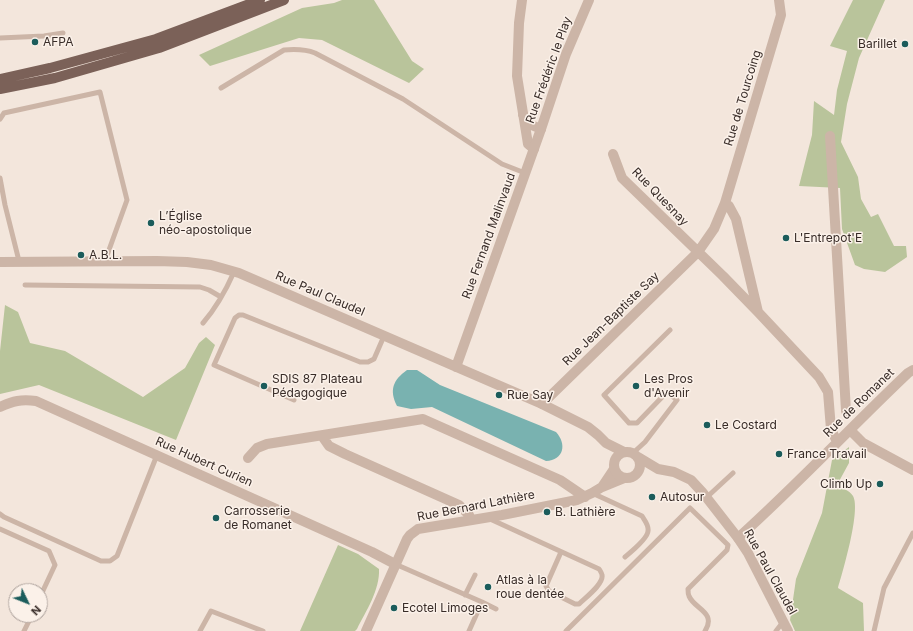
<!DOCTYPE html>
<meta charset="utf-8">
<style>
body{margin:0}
#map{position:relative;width:913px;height:631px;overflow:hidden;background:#f3e6dc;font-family:Inter,sans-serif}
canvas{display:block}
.north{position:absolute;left:8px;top:583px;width:40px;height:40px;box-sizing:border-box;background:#fbf1e9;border:1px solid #ada29c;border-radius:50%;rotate:133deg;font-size:11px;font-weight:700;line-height:16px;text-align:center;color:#382c28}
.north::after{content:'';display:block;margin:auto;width:14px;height:18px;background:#1b5c5b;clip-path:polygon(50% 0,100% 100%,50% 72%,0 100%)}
</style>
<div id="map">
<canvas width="913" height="631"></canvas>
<div class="north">N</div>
</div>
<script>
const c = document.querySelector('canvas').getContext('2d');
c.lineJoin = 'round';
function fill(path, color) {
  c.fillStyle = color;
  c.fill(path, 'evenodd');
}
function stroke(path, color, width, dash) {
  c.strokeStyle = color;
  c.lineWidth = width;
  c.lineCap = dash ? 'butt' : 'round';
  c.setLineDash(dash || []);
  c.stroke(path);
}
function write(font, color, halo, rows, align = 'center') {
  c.font = font + ' Inter,sans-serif';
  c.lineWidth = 3;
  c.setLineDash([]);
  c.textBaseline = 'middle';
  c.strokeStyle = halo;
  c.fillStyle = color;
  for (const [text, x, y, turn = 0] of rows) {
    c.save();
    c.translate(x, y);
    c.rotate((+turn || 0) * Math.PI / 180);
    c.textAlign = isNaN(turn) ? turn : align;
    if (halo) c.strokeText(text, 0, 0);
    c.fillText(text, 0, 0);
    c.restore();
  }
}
const green = new Path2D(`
 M 342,0 L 374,0 L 412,61 L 424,69 L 409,83 L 322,40 L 299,38 L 210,66 L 199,55 L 302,8 L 334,3 Z
 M 853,0 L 885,0 L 859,58 L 847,104 L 841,142 L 858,177 L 861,199 L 871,217 L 878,214 L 894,246 L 906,246 L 907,257 L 885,272 L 864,269 L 855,265 L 842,229 L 840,188 L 799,186 L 812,135 L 814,101 L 834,115 L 837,90 L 847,51 L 830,46 Z
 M 5,305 L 18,312 L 30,343 L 65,351 L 143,397 L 185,368 L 199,343 L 206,337 L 215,345 L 176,440 L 39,385 L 0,394 L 0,351 Z
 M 849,447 L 849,463 L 837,485 C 842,488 850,491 853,496 C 861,510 843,571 838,588 L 863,603 L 864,631 L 795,631 L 790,620 L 796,579 L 822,513 L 832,460 Z
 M 338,545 L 358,554 L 379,569 C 380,590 366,611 357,629 L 355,631 L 300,631 Z`);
const water = new Path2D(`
 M 407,370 L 417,370 L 440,385 L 556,432 C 567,444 564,460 546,461 L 432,407 L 411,409 L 397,406 C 389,390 393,380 407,370 Z`);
const service = new Path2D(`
 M 0,38 L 44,36 L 63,33
 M 221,88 L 284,50 C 295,49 305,49 315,53 L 403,99 L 502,164 L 525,173
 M 0,119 L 4,113 L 100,92 L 127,200 L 105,261
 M 0,178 L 5,205 L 19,261
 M 25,285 L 200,287 L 209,290 L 221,297
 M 203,323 C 216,308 226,290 234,272
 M 294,400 L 214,365 L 235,318 L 239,315 L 243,315 L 360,362 L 368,362 L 374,359 L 384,336
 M 633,453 L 645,442 L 677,400 L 667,392 L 637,423 L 629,423 L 604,395 L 670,330
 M 592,493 L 642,516 C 645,521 649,525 648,531 C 648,538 631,552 625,557
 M 707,497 L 733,473
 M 0,514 L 4,517 L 101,561 L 110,561 L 117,556 L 157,455
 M 490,519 L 599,569 C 600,570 602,574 602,575 C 604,584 585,598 579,604 L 575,604 L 549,591 L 546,586 L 561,552
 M 0,529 L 49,551 L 55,565 L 40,597
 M 395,564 L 482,602 L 469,631
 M 465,595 L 475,575
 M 482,602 L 496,609
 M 24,631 L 32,615
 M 200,631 L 211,611 L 263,631
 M 566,631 L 690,508 L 728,545 L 727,550 L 688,589 C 688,592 688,594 689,596 C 694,609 717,612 705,631
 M 776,631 L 783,622
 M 874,631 L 884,588 L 913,533`);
const minor = new Path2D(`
 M 522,0 L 519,23 L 517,76 L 528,144 L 534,149
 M 523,115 L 529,124 L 541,129
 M 830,136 L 846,411
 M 613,154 L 622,178 L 723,276 L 758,312 L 819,377 L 828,392 L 831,429 L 837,442
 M 725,203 L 781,15 L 779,0
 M 542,404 L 698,252 L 714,229 L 725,203 L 729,206 L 736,219 L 758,312
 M 0,407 C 13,401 21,399 36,401 L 372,552 L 395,564
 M 850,430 L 863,443 L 913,470
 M 322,436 L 329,446 L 345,454 L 459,505 L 469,515 L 471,520
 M 248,458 L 257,448 L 267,444 L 423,419 L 560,480 L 585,497
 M 602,487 L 614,469
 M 738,538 C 797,485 851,427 908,373 L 913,370
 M 366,631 L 407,539 L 410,535 L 418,529 L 502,515 L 577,500 L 592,493 L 602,487 L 624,478`);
const tertiary = new Path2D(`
 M 0,262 L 157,261 L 187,262 L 211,265 L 239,273 L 542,404 L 588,427 L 598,435 L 606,443 L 624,452
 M 456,367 L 541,129 L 566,54 L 589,0
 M614 465a13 13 0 1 1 26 0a13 13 0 1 1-26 0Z
 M 638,457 L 658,469 L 674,472 L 691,480 L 703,493 L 738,538 L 748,553 L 788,631`);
const primary = new Path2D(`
 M 0,79 L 50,68 L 156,39 L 260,0
 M 0,89 L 55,78 L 159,48 L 284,0`);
const markers = [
 [35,42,4,"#1b5c5b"],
 [905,44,4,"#1b5c5b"],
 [151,223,4,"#1b5c5b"],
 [786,238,4,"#1b5c5b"],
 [81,255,4,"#1b5c5b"],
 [264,386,4,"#1b5c5b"],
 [636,386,4,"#1b5c5b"],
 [499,395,4,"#1b5c5b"],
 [707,425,4,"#1b5c5b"],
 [779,454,4,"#1b5c5b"],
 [880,484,4,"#1b5c5b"],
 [652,497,4,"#1b5c5b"],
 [547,512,4,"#1b5c5b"],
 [216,518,4,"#1b5c5b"],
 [488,587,4,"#1b5c5b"],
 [394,608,4,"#1b5c5b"]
];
const poiNames = [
 ["AFPA",43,42],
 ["Barillet",897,44,"right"],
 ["L’Église",159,216],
 ["néo-apostolique",159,230],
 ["L'Entrepot'E",794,238],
 ["A.B.L.",89,255],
 ["SDIS 87 Plateau",272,379],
 ["Pédagogique",272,393],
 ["Les Pros",644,379],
 ["d'Avenir",644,393],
 ["Rue Say",507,395],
 ["Le Costard",715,425],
 ["France Travail",787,454],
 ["Climb Up",872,484,"right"],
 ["Autosur",660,497],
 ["Carrosserie",224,511],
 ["de Romanet",224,525],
 ["B. Lathière",555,512],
 ["Atlas à la",496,580],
 ["roue dentée",496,594],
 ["Ecotel Limoges",402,608]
];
const streetNames = [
 ["Rue Frédéric le Play",549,70,-70],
 ["Rue de Tourcoing",743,98,-73],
 ["Rue Quesnay",660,197,46],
 ["Rue Fernand Malinvaud",489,236,-70],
 ["Rue Paul Claudel",320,294,23],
 ["Rue Jean-Baptiste Say",611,319,-44],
 ["Rue de Romanet",859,403,-44],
 ["Rue Hubert Curien",204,462,24],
 ["Rue Bernard Lathière",476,506,-11],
 ["Rue Paul Claudel",770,572,61]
];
fill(green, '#b9c49b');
fill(water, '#79b2b0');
stroke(service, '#ccb5a7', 5);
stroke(minor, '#ccb5a7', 10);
stroke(tertiary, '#ccb5a7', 10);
stroke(primary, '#7b6158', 10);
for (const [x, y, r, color] of markers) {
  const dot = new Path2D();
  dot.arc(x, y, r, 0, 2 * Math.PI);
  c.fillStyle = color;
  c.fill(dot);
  stroke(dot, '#fbf1e9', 1.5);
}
write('12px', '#382c28', '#fbf1e9', poiNames, 'left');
write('12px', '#382c28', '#fbf1e9', streetNames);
</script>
